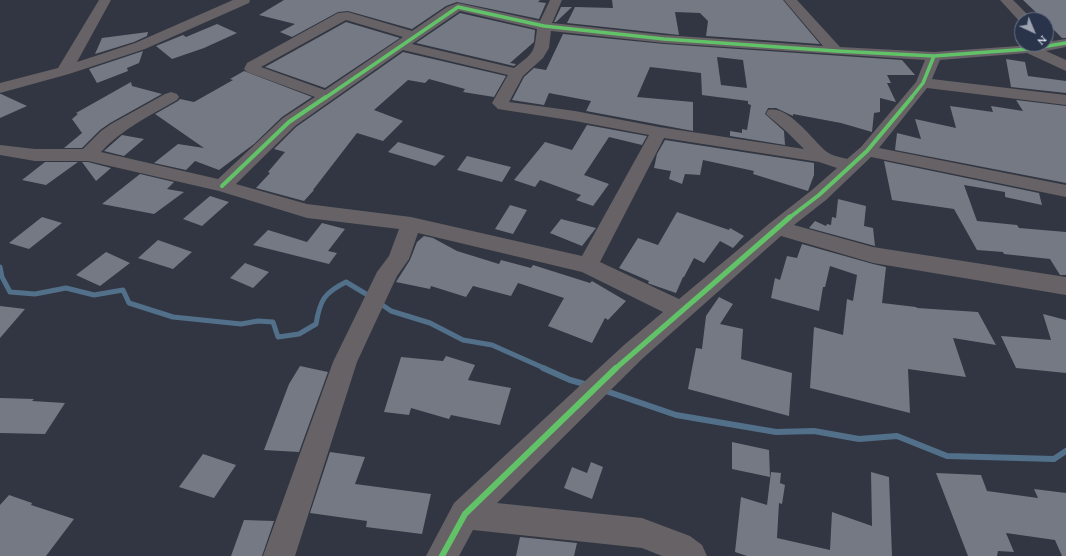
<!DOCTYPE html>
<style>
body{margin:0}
#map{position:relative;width:1066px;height:556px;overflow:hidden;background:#313642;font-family:Spectral,serif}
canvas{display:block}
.north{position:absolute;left:1014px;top:12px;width:40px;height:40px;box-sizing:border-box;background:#29334a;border:1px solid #6f778b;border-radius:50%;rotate:136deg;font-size:11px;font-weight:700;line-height:16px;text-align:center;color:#d7deed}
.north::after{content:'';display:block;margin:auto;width:14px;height:18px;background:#9da3b1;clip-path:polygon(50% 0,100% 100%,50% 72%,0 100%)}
</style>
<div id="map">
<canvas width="1066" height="556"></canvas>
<div class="north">N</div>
</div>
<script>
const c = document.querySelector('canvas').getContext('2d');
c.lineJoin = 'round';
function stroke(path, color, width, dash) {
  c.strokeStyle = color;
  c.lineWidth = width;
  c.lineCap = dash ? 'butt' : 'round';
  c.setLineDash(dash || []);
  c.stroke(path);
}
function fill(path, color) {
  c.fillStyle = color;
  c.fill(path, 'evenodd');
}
const streamFar1 = new Path2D(`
 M 0,267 L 2,277 L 10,292 L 35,294 L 66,288 L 94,295 L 123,290 L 129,303 L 173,317 L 241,324 L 258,321 L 273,322 L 278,337 L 299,334 L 316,324 C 320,300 324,293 346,282 L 371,297
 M 378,302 L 391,311 L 430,323 L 463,340 L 492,345 L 546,369`);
const stream = new Path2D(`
 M 543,368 L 570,380 L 588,385
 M 603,390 L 676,415 L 776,432 L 814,431 L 859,439 L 897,436 L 947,456 L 1054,459 L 1066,451`);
const building = new Path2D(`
 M 284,0 L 540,0 L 538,2 L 546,3 L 539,19 L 457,2 L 446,6 L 412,29 L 348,11 L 338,12 L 292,37 L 280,32 L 295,24 L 259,15 Z
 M 612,0 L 783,0 L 820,44 L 706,36 L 708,21 L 700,13 L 675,12 L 679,35 L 567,23 L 575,7 L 613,8 Z
 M 1023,0 L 1066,0 L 1066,38 L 1062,38 L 1046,22 L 1046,20 L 1044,20 Z
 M 561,7 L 572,7 L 556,22 L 554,22 Z
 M 460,13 L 535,30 L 534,42 L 510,63 L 516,64 L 514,66 L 416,43 Z
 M 346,22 L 400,38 L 325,88 L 265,67 Z
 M 217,24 L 237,33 L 204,48 L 172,59 L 156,46 L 183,35 L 186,37 Z
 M 148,32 L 147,36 L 134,42 L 95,54 L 102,38 Z
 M 563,34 L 664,44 L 902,60 L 915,75 L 887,75 L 891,83 L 887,83 L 896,102 L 880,98 L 880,112 L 874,113 L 872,132 L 841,123 L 793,114 L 793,116 L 791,115 L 776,108 L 768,108 L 765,114 L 784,131 L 785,145 L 730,136 L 730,131 L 742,133 L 742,129 L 747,130 L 751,105 L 748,104 L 748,101 L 702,95 L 701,73 L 650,67 L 637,97 L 693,102 L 693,131 L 586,111 L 591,101 L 554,94 L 549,93 L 544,105 L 512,100 L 524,77 L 534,68 L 546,70 ZM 717,57 L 743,60 L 747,88 L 721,85 Z
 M 143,51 L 139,63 L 127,68 L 128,71 L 97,83 L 89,69 Z
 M 403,52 L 506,76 L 494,97 L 463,92 L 465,89 L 429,79 L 425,83 L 408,80 L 374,110 L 403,121 L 383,141 L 357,133 L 313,190 L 314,190 L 304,201 L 256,188 L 270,173 L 268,172 L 285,152 L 274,149 L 296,127 Z
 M 1006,59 L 1025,62 L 1028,76 L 1066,81 L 1066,93 L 1011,87 Z
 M 244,71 L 312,97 L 282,117 L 254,144 L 219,170 L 195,161 L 186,170 L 154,163 L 178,144 L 204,148 L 155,114 L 178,101 L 180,99 L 194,102 L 233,80 L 230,79 Z
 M 131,82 L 132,86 L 162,94 L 110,123 L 100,130 L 82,148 L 64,148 L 82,133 L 72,119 L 78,114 L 76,113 Z
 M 0,94 L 1,94 L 27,106 L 0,118 Z
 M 1016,100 L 1066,106 L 1066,183 L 895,150 L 897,133 L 921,139 L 915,119 L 956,128 L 950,106 L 993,112 L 991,106 L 1023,111 Z
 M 587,125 L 647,136 L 642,145 L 609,137 L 584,175 L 609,184 L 593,206 L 576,200 L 581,195 L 540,180 L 535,187 L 514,180 L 545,142 L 572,150 Z
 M 122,135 L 144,139 L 124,156 L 104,151 Z
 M 665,140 L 814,163 L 814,175 L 808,191 L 753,174 L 754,171 L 703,160 L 700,175 L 685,174 L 682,184 L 669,179 L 671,171 L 654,168 L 657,154 Z
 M 398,142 L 445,156 L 435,166 L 388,152 Z
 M 467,156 L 511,167 L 502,182 L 457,170 Z
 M 884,161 L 1039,193 L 1042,205 L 1005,197 L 1005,192 L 964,185 L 977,221 L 1017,225 L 1019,228 L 1066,232 L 1066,275 L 1060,275 L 1050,259 L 1004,254 L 1003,252 L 977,250 L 954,209 L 892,200 Z
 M 45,162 L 78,162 L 46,185 L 22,180 Z
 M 82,162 L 88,162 L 111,168 L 96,181 Z
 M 140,174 L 174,182 L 167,189 L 184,192 L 154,214 L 102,204 Z
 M 210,196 L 229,202 L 202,226 L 183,219 Z
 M 838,199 L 866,206 L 864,226 L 873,228 L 875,246 L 809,228 L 815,221 L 826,226 L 827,224 L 831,225 L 832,217 L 836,218 Z
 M 510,205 L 527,210 L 513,234 L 495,229 Z
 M 677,212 L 729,230 L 730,228 L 744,236 L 733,248 L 720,241 L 704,263 L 694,258 L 684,277 L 683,277 L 676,293 L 650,284 L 648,283 L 649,281 L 619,268 L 638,238 L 658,245 Z
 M 42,217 L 62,223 L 29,249 L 9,243 Z
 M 561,219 L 596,228 L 582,246 L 550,233 Z
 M 322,223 L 345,229 L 328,251 L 337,253 L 329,264 L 253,245 L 268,230 L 307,242 Z
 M 424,236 L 433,238 L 457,251 L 499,264 L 501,260 L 531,268 L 533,265 L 590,283 L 592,281 L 626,301 L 608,320 L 605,318 L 592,343 L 548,326 L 564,298 L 518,283 L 511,296 L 473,286 L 466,297 L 431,286 L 430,289 L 396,282 L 410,260 L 417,242 Z
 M 158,240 L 192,252 L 173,269 L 138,258 Z
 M 802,244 L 873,264 L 886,267 L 882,303 L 916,307 L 917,308 L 978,312 L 996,345 L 953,338 L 966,377 L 908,369 L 910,413 L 810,388 L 814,327 L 843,335 L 847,299 L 853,301 L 857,275 L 830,266 L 825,287 L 823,287 L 819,311 L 771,298 L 775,278 L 780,280 L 787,256 L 797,258 Z
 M 106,252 L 130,263 L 100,286 L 76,275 Z
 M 245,263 L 269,272 L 253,288 L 230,278 Z
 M 719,297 L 733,304 L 720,324 L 743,329 L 741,359 L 792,373 L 789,416 L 688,389 L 696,348 L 702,349 L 706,316 Z
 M 0,306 L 25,309 L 0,338 Z
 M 1043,314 L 1066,320 L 1066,373 L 1016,368 L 1001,336 L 1051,340 Z
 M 446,356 L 475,365 L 468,380 L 511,388 L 500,425 L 451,415 L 449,419 L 411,408 L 409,415 L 384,412 L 401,357 L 443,361 Z
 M 300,366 L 328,372 L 299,452 L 264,450 L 289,384 Z
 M 0,398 L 34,399 L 32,401 L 65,403 L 45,434 L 0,433 Z
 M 732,442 L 769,450 L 770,477 L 732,469 Z
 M 330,452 L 365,457 L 355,484 L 431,494 L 422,534 L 366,527 L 367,521 L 310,513 Z
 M 203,454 L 236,465 L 214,498 L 179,487 Z
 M 591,462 L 603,467 L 592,499 L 564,488 L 572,467 L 587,473 Z
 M 771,472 L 781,473 L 780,483 L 785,485 L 782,504 L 779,503 L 777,538 L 830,550 L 832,512 L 872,526 L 871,472 L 889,477 L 892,556 L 747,556 L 735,552 L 741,497 L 767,505 Z
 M 936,473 L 981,475 L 987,491 L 1038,498 L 1034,489 L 1066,493 L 1066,556 L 1062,556 L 1055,540 L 1006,533 L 1014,552 L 998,551 L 997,556 L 968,556 Z
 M 9,495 L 32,503 L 31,505 L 74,519 L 46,556 L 0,556 L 0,505 Z
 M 244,520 L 274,521 L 262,556 L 231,556 Z
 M 520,537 L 577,543 L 574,556 L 516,556 Z`);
const minor = new Path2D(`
 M 99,0 L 111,0 L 77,62 L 135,43 L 233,0 L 250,0 L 249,3 L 145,49 L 69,74 L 0,93 L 0,83 L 58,68 Z
 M 550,0 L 562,0 L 552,23 L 664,35 L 823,46 L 784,0 L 797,0 L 840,47 L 934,52 L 1046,44 L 1046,42 L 1066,39 L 1066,47 L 1046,51 L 1066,60 L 1066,71 L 1027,53 L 940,60 L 932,79 L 1066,95 L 1066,105 L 927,88 L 879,148 L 1066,185 L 1066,197 L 871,157 L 826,200 L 794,225 L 873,247 L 1066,277 L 1066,295 L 873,263 L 781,236 L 642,359 L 497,503 L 642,518 L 690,536 L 702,545 L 707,556 L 662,556 L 642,548 L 473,530 L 459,556 L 426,556 L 454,503 L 558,406 L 624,345 L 663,312 L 582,272 L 418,233 L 409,259 L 397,276 L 357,362 L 295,556 L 263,556 L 333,362 L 377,272 L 389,256 L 399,229 L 307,218 L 219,191 L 88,161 L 35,161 L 0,155 L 0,145 L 35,149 L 83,149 L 101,131 L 111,124 L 165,94 L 171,92 L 177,94 L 179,97 L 177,100 C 149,116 122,129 101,152 L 218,179 L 283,118 L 315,97 L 247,72 L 244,69 L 247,63 L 338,13 L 348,12 L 412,31 L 447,7 L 458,3 L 540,21 ZM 460,11 L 537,29 C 534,54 534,52 514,68 L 412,44 ZM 346,20 L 403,37 L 325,90 L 261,67 ZM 551,31 L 664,43 L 925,60 L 916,82 L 861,147 L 847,159 C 841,157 832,156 827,152 C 812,140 789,105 768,110 L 766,114 L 786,131 L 804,149 L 659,127 L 575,111 L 509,102 L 523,76 L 543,58 L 549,48 ZM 403,50 L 508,75 L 492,103 L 498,109 L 575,121 L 649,135 L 582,256 L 411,217 L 307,204 L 236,184 L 295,126 ZM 664,138 L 819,162 L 837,168 L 812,190 L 770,223 L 679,299 L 600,262 Z
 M 1000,0 L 1013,0 L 1033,20 L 1022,20 L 1021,23 Z`);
const cyclewayFar3 = new Path2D(`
 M 325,98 L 458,7 L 544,26 L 664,39 L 836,51 L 934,56 L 1029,49 L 1066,43
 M 911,98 L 923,83 L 934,56`);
const cyclewayFar2 = new Path2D(`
 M 222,186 L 289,122 L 326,97
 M 789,218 L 819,195 L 867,151 L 912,97`);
const cyclewayFar1 = new Path2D(`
 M 615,369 L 790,217`);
const cycleway = new Path2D(`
 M 442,556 L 465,514 L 616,368`);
stroke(streamFar1, '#527089', 5);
stroke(stream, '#527089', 6);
fill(building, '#747983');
fill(minor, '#666265');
stroke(cyclewayFar3, '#61c268', 3.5);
stroke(cyclewayFar2, '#61c268', 4);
stroke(cyclewayFar1, '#61c268', 5);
stroke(cycleway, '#61c268', 6);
</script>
